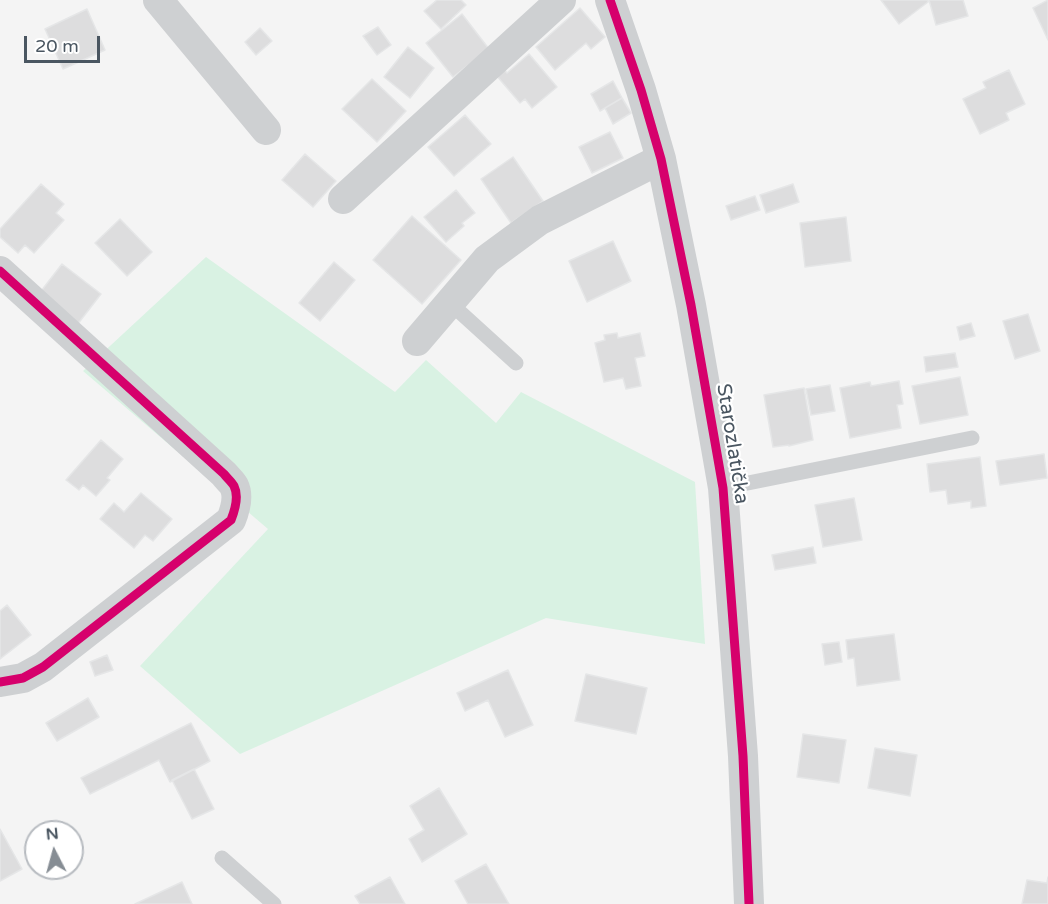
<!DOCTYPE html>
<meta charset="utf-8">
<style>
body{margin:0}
#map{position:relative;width:1048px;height:904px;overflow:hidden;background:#f4f4f4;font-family:"Varela Round",sans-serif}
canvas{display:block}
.north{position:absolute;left:24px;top:820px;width:60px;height:60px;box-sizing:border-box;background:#fff;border:2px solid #b7bbc0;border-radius:50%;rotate:354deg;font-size:16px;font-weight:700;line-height:24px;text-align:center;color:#4a5661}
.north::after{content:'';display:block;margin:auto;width:21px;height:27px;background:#868d94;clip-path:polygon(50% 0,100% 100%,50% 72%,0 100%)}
.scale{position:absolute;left:24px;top:36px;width:76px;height:27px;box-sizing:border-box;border:3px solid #4a5661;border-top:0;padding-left:8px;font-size:18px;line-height:21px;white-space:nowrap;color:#4a5661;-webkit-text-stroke:4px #fff;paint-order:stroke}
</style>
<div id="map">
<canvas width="1048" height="904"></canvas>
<div class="north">N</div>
<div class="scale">20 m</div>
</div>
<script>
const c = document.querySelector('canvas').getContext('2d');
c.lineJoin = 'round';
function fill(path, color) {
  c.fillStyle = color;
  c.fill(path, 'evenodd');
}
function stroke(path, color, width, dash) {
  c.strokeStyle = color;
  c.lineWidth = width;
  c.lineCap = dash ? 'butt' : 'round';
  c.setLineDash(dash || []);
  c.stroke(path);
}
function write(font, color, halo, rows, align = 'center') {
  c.font = font + ' "Varela Round",sans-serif';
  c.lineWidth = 4.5;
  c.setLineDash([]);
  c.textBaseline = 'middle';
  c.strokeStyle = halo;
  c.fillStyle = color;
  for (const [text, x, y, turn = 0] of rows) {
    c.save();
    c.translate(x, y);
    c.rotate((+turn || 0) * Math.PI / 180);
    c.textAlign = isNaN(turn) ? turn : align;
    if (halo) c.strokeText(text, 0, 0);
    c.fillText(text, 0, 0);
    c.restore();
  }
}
const green = new Path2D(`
 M 206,257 L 395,392 L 426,360 L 496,423 L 521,392 L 695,482 L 705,644 L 546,618 L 240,754 L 140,666 L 268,529 L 83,371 Z`);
const building = new Path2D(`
 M 437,0 L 461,0 L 466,5 L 441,29 L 424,11 Z
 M 881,0 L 927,0 L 928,2 L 899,24 Z
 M 929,0 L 963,0 L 968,16 L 936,25 Z
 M 1048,0 L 1048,40 L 1033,8 Z
 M 580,8 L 605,37 L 591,49 L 586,43 L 555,70 L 536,47 Z
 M 87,9 L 105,50 L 63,69 L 45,29 Z
 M 462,14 L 489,49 L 453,77 L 426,43 Z
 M 378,27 L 391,45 L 377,55 L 363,36 Z
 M 260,28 L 272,41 L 256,55 L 245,42 Z
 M 408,47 L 434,68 L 410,98 L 384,77 Z
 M 529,54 L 557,87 L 532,108 L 525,99 L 520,103 L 496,75 L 504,69 L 507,73 Z
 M 1009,70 L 1025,104 L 1006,113 L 1009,120 L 980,134 L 963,99 L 986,88 L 983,82 Z
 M 372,79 L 406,111 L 377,142 L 342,109 Z
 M 613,81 L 622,98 L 600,111 L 591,94 Z
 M 622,98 L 631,113 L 613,124 L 605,108 Z
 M 465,115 L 491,144 L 454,176 L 428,147 Z
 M 610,132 L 623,158 L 592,173 L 579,147 Z
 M 305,154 L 336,181 L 313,207 L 282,180 Z
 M 513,157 L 543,201 L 511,223 L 481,179 Z
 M 41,184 L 64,204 L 56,213 L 64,220 L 34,253 L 25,245 L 18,253 L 0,237 L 0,229 Z
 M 793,184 L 799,202 L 766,213 L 760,195 Z
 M 456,190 L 475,213 L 462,223 L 464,226 L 446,242 L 424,217 Z
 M 755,196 L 760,210 L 731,220 L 726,206 Z
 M 412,216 L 461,260 L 422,304 L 373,260 Z
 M 846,217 L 851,261 L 805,267 L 800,223 Z
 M 120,219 L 152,252 L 127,276 L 95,243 Z
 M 613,241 L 631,281 L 587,302 L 569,261 Z
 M 334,262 L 355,280 L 320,321 L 299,303 Z
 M 62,264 L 101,294 L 77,325 L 38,295 Z
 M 1028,314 L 1040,351 L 1015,359 L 1003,321 Z
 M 971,323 L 975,336 L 960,340 L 957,327 Z
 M 617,333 L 618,338 L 640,333 L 645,356 L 635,358 L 641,386 L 626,389 L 623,378 L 604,382 L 595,343 L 605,340 L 604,335 Z
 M 955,353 L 958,367 L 926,372 L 924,357 Z
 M 960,377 L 968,415 L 920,424 L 912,386 Z
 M 899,381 L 903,404 L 897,405 L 901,428 L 850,438 L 840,388 L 870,382 L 871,386 Z
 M 830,385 L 835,411 L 811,415 L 806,389 Z
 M 804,388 L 813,440 L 789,446 L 789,445 L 773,447 L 764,395 Z
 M 101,440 L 123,459 L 107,478 L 110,480 L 96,496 L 83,485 L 79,490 L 66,480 Z
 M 1044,454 L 1047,478 L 1000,485 L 996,461 Z
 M 980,457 L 986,506 L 971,508 L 971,501 L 948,504 L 946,490 L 930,492 L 927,464 Z
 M 141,493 L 172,519 L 153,541 L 145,535 L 134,548 L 100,519 L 114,503 L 124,512 Z
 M 854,498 L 862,540 L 823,547 L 815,505 Z
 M 813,547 L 816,563 L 775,570 L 772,555 Z
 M 7,605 L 31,635 L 0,659 L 0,611 Z
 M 894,634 L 900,680 L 857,686 L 854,658 L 848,659 L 846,640 Z
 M 839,642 L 842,662 L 825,665 L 822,644 Z
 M 107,655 L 113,670 L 95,676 L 90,662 Z
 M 508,670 L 533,725 L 505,737 L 488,700 L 465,711 L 457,693 Z
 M 586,674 L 647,688 L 636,734 L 575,721 Z
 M 88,698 L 99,717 L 57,741 L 46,723 Z
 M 191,723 L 210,761 L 170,782 L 159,760 L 90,794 L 81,778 Z
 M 803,734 L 846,740 L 839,783 L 797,777 Z
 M 875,748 L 917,755 L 910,796 L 868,788 Z
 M 194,769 L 214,809 L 192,819 L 172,780 Z
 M 439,788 L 467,834 L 422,862 L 409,839 L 424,830 L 410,806 Z
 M 0,829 L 22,869 L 0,881 Z
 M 486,864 L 509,904 L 468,904 L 455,881 Z
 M 390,877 L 405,904 L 360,904 L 355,896 Z
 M 1048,877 L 1048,904 L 1022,904 L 1027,880 L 1047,883 Z
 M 182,882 L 192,904 L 135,904 Z`);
const service = new Path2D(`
 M 450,303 L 516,363
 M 723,488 L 972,438
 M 222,858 L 274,904`);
const minor = new Path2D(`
 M 158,0 L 266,130
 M 610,0 L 641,90 L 661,159 L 691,305 L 723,488 L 743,756 L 749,904
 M 343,199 L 561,0
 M 0,271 L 224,474 C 227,478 232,482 234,486 C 239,496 235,510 231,520 L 43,667 L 23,678 L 0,682
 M 417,341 L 487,259 L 540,220 L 661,159`);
const cycleway = new Path2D(`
 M 610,0 L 641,90 L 661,159 L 691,305 L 723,488 L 743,756 L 749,904
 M 0,271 L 224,474 C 227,478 232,482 234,486 C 239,496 235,510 231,520 L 43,667 L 23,678 L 0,682`);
const streetNames = [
 ["Starozlatička",732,444,81]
];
fill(green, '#d9f2e3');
fill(building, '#ddddde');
stroke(building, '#e5e6e7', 1.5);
stroke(service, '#ced0d2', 15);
stroke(minor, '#ced0d2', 30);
stroke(cycleway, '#d6006c', 9);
write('20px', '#4a5661', '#fff', streetNames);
</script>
